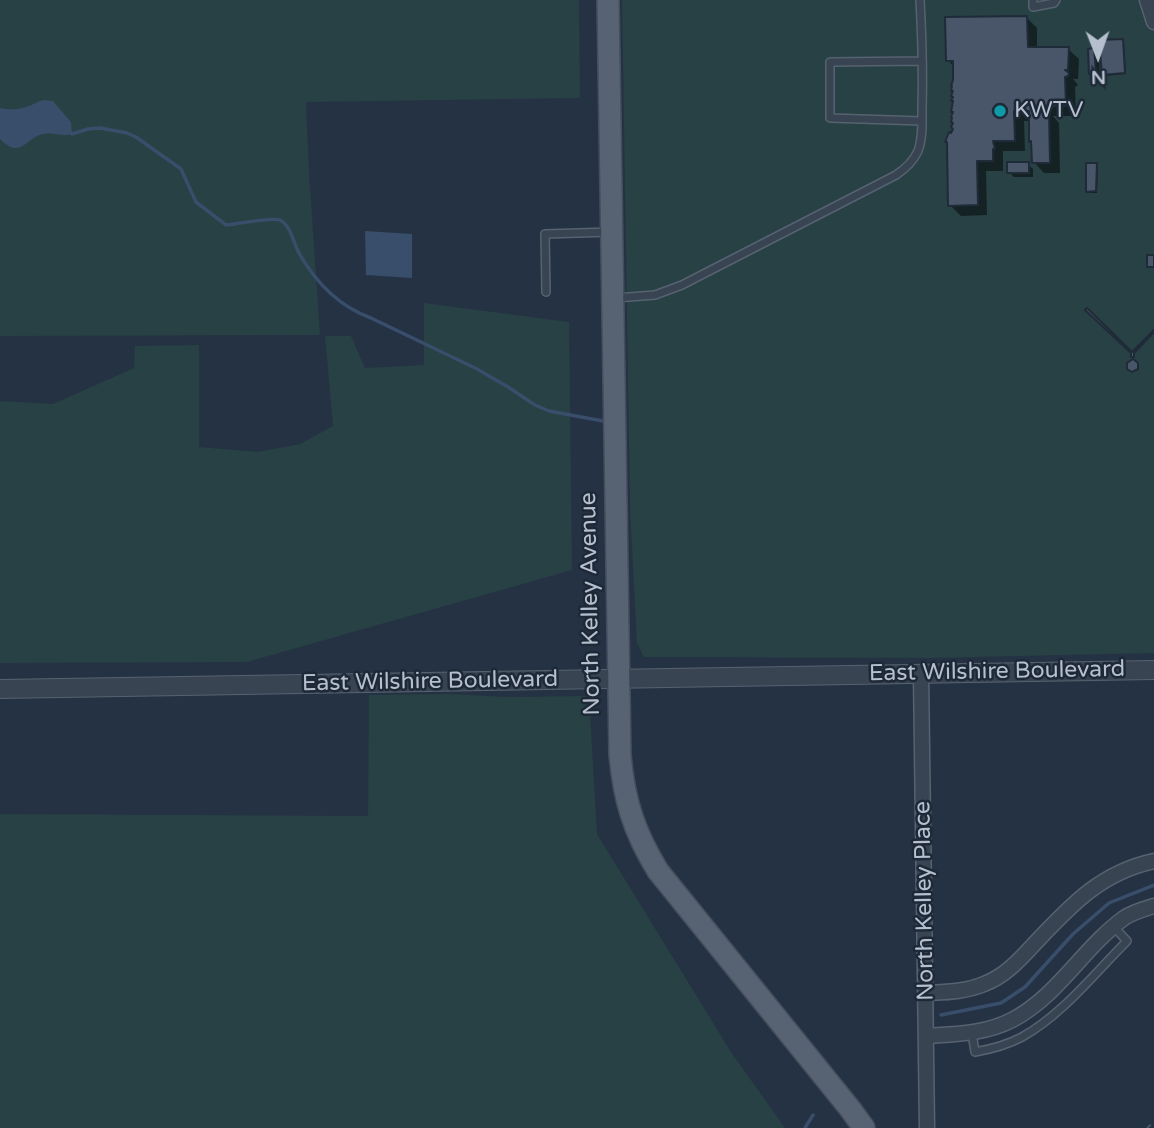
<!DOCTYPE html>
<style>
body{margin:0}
#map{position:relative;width:1154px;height:1128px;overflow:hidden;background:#253243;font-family:"Varela Round",sans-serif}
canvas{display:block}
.north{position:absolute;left:1063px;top:21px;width:70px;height:70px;-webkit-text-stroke:5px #1e2938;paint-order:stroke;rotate:179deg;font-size:19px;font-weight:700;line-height:28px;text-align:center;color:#b6bfcd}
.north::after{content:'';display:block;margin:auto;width:24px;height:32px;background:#b6bfcd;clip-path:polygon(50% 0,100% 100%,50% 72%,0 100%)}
</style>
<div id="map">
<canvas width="1154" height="1128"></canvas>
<div class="north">N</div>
</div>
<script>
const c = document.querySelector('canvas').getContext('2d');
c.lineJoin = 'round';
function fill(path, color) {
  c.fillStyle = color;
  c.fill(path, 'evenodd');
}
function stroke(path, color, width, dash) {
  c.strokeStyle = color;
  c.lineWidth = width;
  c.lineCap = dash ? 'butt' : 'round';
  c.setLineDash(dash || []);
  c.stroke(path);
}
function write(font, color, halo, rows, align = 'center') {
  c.font = font + ' "Varela Round",sans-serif';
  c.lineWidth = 5;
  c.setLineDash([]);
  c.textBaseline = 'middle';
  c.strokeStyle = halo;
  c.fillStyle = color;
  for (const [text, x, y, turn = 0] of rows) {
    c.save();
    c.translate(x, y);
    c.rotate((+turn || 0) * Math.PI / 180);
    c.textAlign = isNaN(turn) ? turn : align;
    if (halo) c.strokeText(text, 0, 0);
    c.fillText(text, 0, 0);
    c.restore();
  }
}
const green = new Path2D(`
 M 0,0 L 579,0 L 580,98 L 306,102 L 309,172 L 320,335 L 0,336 Z
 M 622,0 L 1154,0 L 1154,653 L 929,658 L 644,657 L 637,643 L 630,509 Z
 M 424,303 L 569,322 L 572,570 L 247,662 L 0,663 L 0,401 L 53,404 L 134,368 L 135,346 L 199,345 L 199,447 L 258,452 L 300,444 L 333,426 L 325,336 L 351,336 L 365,368 L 424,365 Z
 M 450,694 L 507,697 L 589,696 L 597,834 L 731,1052 L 785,1128 L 0,1128 L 0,814 L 368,816 L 369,695 Z`);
const water = new Path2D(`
 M 45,100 L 53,101 L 71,122 L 72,134 C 61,137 54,132 44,134 C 27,136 21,161 0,139 L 0,108 C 10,110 19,110 29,106 C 35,104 38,101 45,100 Z
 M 365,231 L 412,234 L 412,278 L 366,275 Z`);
const shadow = new Path2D(`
 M 1027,18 L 1037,28 L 1037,49 L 1068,49 L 1079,59 L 1078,79 L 1073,79 L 1078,85 L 1075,87 L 1076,116 L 1053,116 L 1059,123 L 1060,173 L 1044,173 L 1034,162 L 1033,143 L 1030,141 L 1030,121 L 1024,121 L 1025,151 L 1003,151 L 1003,171 L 986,171 L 987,215 L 961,216 L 950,205 L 955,128 L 954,103 L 953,101 L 954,92 L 954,67 L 948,60 Z
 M 1122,41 L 1124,43 L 1126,74 L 1105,76 L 1104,74 Z
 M 1094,50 L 1099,55 L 1100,78 L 1096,78 L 1091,74 Z
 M 1028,164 L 1033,169 L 1033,177 L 1014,177 L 1009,172 Z
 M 1096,164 L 1098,166 L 1097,193 L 1089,193 L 1087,191 Z`);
const stream = new Path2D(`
 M 70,132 L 72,134 L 88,129 L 100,128 L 127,133 L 136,137 L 181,169 L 196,202 L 226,225 C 236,224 274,217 280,220 C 291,226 293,242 299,253 C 316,283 338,306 371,318 L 477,369 L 508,387 L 535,405 L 549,411 L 603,421
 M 941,1015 L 1001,1003 L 1025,987 L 1073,934 L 1109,903 L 1154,885
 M 805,1128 L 813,1115`);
const building = new Path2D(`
 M 1027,16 L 1028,47 L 1069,47 L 1068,70 L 1065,70 L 1069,73 L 1068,76 L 1065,77 L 1066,106 L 1036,107 L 1036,110 L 1049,111 L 1050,163 L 1032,163 L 1031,141 L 1029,142 L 1029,111 L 1014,111 L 1015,141 L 993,141 L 995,149 L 993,149 L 993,161 L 977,161 L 978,205 L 948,206 L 947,142 L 945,142 L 949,132 L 951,133 L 953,129 L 951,127 L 953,123 L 951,122 L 952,118 L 951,117 L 953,112 L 951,112 L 953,101 L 951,101 L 953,97 L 951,96 L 953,91 L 951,91 L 952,86 L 951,86 L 953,80 L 953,61 L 946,61 L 945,17 Z
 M 1123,39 L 1125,73 L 1102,75 L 1099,40 Z
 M 1094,48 L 1096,74 L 1089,74 L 1088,49 Z
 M 1007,162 L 1029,162 L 1029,173 L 1007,173 Z
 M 1086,163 L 1097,163 L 1096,191 L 1086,192 Z
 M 1147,255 L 1154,255 L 1154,267 L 1147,267 Z
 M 1087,308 L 1132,352 L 1154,330 L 1154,332 L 1134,353 L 1134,357 L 1131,357 L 1131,353 L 1085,310 Z
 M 1133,359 L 1138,363 L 1138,369 L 1132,372 L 1127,369 L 1127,363 Z`);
const path = new Path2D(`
 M 1147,1128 L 1154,1122`);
const service = new Path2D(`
 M 1033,0 L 1033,7 L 1054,3 L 1056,0
 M 922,121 L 830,118 L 830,62 L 922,61
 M 546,292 L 545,234 L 611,232
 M 616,298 L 655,295 L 682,285 L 896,175 C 905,169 913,162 918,151 C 923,138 922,122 922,108 C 923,72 922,36 920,0
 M 972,1033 L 975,1052 C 992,1049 1007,1045 1022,1037 C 1062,1015 1095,973 1127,941 L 1114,927`);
const minor = new Path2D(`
 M 1147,0 L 1154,22
 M 921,673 L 927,1128
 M 926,993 C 946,992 965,992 984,984 C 1006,976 1021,958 1037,941 C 1072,904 1102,872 1154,861
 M 927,1036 C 956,1034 985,1034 1012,1020 C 1057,997 1083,948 1124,918 C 1133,912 1144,909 1154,906`);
const tertiary = new Path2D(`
 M 0,689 L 1154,670`);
const primary = new Path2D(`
 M 608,0 L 620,755 C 624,800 634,832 658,871 L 851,1110 L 864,1128`);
const markers = [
 [1000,111,7,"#0f9aa8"]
];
const poiNames = [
 ["KWTV",1014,111]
];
const streetNames = [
 ["North Kelley Avenue",591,604,-91],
 ["East Wilshire Boulevard",997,672,-1],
 ["East Wilshire Boulevard",430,682,-1],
 ["North Kelley Place",925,901,-91]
];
fill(green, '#274144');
fill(water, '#384e6b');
fill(shadow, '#0007');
stroke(stream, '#384e6b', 3.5);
fill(building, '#49566a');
stroke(building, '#202b3a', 2);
stroke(service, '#576270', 10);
stroke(minor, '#576270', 17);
stroke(tertiary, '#576270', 20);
stroke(primary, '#434d5c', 24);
stroke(path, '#455e61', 2, [5, 5]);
stroke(service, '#394453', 7);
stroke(minor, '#394453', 14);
stroke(tertiary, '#394453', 18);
stroke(primary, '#576373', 21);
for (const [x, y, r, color] of markers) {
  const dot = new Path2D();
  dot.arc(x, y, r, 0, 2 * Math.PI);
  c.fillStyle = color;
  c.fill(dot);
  stroke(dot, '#1e2938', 2.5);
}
write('23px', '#b6bfcd', '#1e2938', poiNames, 'left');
write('23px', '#b6bfcd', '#1e2938', streetNames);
</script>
